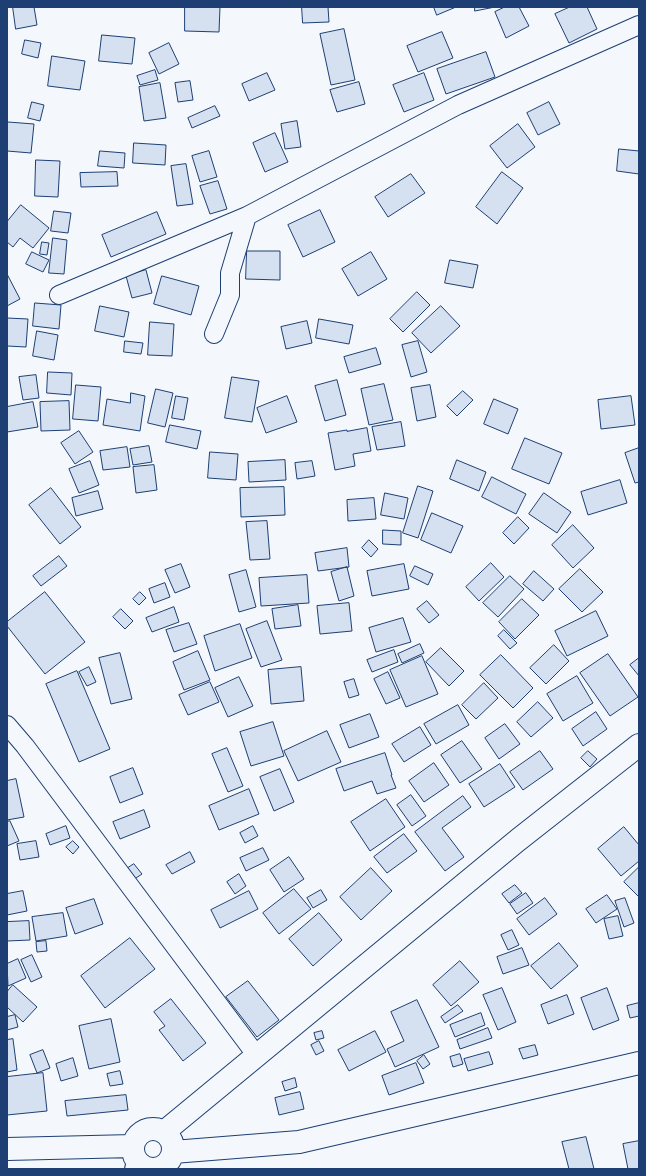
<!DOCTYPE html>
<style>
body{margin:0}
#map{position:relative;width:646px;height:1176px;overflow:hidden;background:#f4f7fb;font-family:Poppins,sans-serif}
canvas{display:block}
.frame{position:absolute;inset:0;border:8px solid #1d3f73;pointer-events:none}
</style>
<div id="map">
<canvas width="646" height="1176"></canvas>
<div class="frame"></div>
</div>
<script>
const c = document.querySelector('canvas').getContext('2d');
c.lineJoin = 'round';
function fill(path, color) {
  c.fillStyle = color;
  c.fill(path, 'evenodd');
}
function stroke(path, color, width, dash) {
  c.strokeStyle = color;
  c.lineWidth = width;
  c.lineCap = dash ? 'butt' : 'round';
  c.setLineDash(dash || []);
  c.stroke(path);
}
const building = new Path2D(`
 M 13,7 L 34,7 L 37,25 L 16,29 Z
 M 185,7 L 220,7 L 219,32 L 185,31 Z
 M 302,7 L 328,7 L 329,22 L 303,23 Z
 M 434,7 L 456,7 L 437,15 Z
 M 475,7 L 495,7 L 475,11 Z
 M 505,7 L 519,7 L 529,26 L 506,38 L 495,12 Z
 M 570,7 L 587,7 L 597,29 L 569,43 L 555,14 Z
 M 344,29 L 355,80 L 331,85 L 320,34 Z
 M 442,32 L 453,58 L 418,72 L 407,46 Z
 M 102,35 L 135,38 L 132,64 L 99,61 Z
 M 25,40 L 41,43 L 38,58 L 22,54 Z
 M 169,43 L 179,64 L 159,74 L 149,53 Z
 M 486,52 L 495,77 L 446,94 L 437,69 Z
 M 52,56 L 85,61 L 80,90 L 48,86 Z
 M 155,70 L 158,80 L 140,85 L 137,76 Z
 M 267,73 L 275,90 L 249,101 L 242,84 Z
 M 424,73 L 434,100 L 404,112 L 393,85 Z
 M 190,81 L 193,100 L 178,102 L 175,83 Z
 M 359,82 L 365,104 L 337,112 L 330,90 Z
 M 160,83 L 166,118 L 144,121 L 139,87 Z
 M 32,102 L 44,105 L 40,121 L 28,118 Z
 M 549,102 L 560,124 L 538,135 L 527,113 Z
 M 215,106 L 220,116 L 192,128 L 188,118 Z
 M 297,121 L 301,147 L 285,149 L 281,124 Z
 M 8,122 L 34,124 L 31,153 L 7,151 Z
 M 518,124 L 535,147 L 507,168 L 490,146 Z
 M 275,133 L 288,162 L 265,172 L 253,143 Z
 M 134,143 L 166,145 L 165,165 L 133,163 Z
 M 619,149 L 639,151 L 639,174 L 617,171 Z
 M 100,151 L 125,153 L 124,168 L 98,166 Z
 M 209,151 L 217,177 L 200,182 L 192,156 Z
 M 36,160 L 60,161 L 58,197 L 35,196 Z
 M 186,164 L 193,204 L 177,206 L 171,166 Z
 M 117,172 L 118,186 L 81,187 L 80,173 Z
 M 502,172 L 523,188 L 497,224 L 476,207 Z
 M 411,174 L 425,193 L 388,217 L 375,197 Z
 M 218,181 L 227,209 L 210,214 L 200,186 Z
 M 21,205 L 49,228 L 33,248 L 20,238 L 13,247 L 7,242 L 7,222 Z
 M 320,210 L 335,242 L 303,257 L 288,225 Z
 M 54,211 L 71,213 L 68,233 L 51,231 Z
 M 157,212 L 166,234 L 111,257 L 102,235 Z
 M 53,238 L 67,240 L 64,274 L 49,273 Z
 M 42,242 L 49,243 L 47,255 L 40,254 Z
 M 247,251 L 280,251 L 280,280 L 246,279 Z
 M 32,252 L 49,260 L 43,272 L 26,264 Z
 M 371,252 L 387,279 L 358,296 L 342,269 Z
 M 450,260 L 478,265 L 473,288 L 445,283 Z
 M 146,270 L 152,293 L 132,298 L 126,276 Z
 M 7,274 L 20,299 L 7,306 Z
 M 162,276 L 199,286 L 191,315 L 154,304 Z
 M 417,292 L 430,305 L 403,332 L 390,319 Z
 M 35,303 L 61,305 L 59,329 L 33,326 Z
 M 100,306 L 129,312 L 124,337 L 95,331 Z
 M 441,306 L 460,326 L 431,353 L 412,333 Z
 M 7,318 L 28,319 L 26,347 L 7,346 Z
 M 319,319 L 353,325 L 349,344 L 316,338 Z
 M 307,321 L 312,343 L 286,349 L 281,327 Z
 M 150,322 L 174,324 L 172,356 L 148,355 Z
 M 37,331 L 58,335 L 54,360 L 33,356 Z
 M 125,341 L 143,343 L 141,354 L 124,352 Z
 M 418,341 L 427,372 L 411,377 L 402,345 Z
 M 376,348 L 381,364 L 349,373 L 344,357 Z
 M 48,372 L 72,373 L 71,395 L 47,393 Z
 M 36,375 L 39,398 L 23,400 L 19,377 Z
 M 232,377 L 259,381 L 252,422 L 225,418 Z
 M 337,380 L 346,415 L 325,421 L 315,386 Z
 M 384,384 L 393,420 L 369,425 L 361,389 Z
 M 76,385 L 101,387 L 98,421 L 73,419 Z
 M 430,385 L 436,417 L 417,421 L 411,388 Z
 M 156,389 L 173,393 L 165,427 L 148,423 Z
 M 463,391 L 473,400 L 457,416 L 447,406 Z
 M 131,393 L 145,396 L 140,431 L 103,425 L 107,399 L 130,403 Z
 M 176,396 L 188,398 L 184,420 L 172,418 Z
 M 287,396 L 297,422 L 266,433 L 257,408 Z
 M 631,396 L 635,425 L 601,429 L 598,400 Z
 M 494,399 L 518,409 L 508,434 L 484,424 Z
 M 69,401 L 70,430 L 41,431 L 40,402 Z
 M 33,402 L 38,427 L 7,432 L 7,407 Z
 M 401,422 L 405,446 L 377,450 L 372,427 Z
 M 170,425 L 201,431 L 197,449 L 166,442 Z
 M 367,428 L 371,451 L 353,454 L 355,466 L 335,470 L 328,433 L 347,430 L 347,431 Z
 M 79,431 L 93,452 L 75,464 L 61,443 Z
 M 525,438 L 562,453 L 549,484 L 512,469 Z
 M 149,446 L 152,462 L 133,465 L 130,449 Z
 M 127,447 L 130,467 L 103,470 L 100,451 Z
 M 639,448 L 639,482 L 635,483 L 625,453 Z
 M 210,452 L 238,454 L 236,480 L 208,478 Z
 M 285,460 L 286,480 L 249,482 L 248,462 Z
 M 457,460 L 486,472 L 479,491 L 450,479 Z
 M 90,461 L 99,485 L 79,493 L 69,469 Z
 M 312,461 L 315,476 L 297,479 L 295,463 Z
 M 154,465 L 157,490 L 136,493 L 133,467 Z
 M 492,477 L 526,494 L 516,514 L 482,497 Z
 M 620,480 L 627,503 L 588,515 L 581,492 Z
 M 418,486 L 433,491 L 418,538 L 403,533 Z
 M 284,487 L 285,515 L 241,517 L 240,488 Z
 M 51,488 L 81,527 L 60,544 L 29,505 Z
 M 98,491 L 103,509 L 76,516 L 72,498 Z
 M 385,493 L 408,498 L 404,519 L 381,515 Z
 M 544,493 L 571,512 L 557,533 L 529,514 Z
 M 374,498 L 376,519 L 348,521 L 347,500 Z
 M 432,513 L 463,526 L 451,553 L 421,540 Z
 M 518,517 L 529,528 L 514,544 L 503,533 Z
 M 267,521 L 270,559 L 250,560 L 246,522 Z
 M 573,525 L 594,548 L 573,568 L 552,545 Z
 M 383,530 L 401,531 L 401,545 L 383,544 Z
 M 369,540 L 378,549 L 371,557 L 362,548 Z
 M 347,548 L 349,567 L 318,571 L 315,553 Z
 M 59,556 L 67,566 L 41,586 L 33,576 Z
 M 491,563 L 504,577 L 479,601 L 466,587 Z
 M 181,564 L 190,587 L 175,593 L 165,570 Z
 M 404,564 L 409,589 L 372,596 L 367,571 Z
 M 415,566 L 433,574 L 428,585 L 410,576 Z
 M 347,567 L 354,596 L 339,601 L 331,572 Z
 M 580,569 L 603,592 L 582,612 L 559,589 Z
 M 246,570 L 256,607 L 239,612 L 229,575 Z
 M 534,571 L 554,589 L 543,601 L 523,584 Z
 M 307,575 L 309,603 L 261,606 L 259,578 Z
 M 510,576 L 524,589 L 498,617 L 483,603 Z
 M 165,583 L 170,597 L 154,603 L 149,589 Z
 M 45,592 L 85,642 L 45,674 L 7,626 L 7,622 Z
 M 140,592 L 146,598 L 139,605 L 133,599 Z
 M 522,599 L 539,615 L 515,639 L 499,622 Z
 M 427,601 L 439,615 L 429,623 L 417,609 Z
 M 349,603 L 352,631 L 320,634 L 317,606 Z
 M 298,605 L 301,626 L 275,629 L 272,609 Z
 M 174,607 L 179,622 L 152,632 L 146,618 Z
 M 121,609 L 133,621 L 125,629 L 113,617 Z
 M 596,611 L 608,636 L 567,656 L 555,631 Z
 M 403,618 L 411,642 L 376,652 L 369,628 Z
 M 267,621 L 282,660 L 261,667 L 246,629 Z
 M 189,623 L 197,644 L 174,652 L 166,630 Z
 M 240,624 L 252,658 L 215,671 L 204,636 Z
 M 504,630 L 517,643 L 510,649 L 498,636 Z
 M 420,644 L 424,653 L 402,663 L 398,654 Z
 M 554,645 L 569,661 L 546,684 L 530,668 Z
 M 441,648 L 464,671 L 449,686 L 426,662 Z
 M 394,650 L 398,662 L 372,672 L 367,660 Z
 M 198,651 L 210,680 L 184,690 L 173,662 Z
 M 120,653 L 132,699 L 111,704 L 99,658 Z
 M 608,654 L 638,697 L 610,716 L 580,673 Z
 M 501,655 L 533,688 L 513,708 L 480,675 Z
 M 422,656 L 438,694 L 406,707 L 390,670 Z
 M 639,658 L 639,676 L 630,665 Z
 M 89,667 L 96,682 L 87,686 L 79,672 Z
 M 301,667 L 304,701 L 271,704 L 268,670 Z
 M 77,671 L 110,749 L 79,762 L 46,684 Z
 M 388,672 L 400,698 L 386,704 L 374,679 Z
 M 577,676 L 593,703 L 563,721 L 547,694 Z
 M 239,677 L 253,706 L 228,717 L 215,688 Z
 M 354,679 L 359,695 L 349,698 L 344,682 Z
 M 210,682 L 219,702 L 188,715 L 179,695 Z
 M 484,683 L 498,698 L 476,719 L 462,705 Z
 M 538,702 L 553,718 L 531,737 L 517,722 Z
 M 458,705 L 469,725 L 436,744 L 424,724 Z
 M 596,712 L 607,729 L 583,746 L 572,729 Z
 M 370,714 L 379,737 L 349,748 L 340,725 Z
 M 273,722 L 284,756 L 251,766 L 240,732 Z
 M 505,724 L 520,744 L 499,759 L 485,738 Z
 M 420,727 L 431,745 L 404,762 L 392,744 Z
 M 327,731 L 341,762 L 298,781 L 284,751 Z
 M 462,741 L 482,769 L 460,783 L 441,755 Z
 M 227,748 L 243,786 L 228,792 L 212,754 Z
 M 540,751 L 553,769 L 523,790 L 510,772 Z
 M 588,751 L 597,759 L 590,767 L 581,758 Z
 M 385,753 L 392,775 L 391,775 L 396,788 L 377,794 L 372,781 L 344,791 L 336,769 Z
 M 434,763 L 449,785 L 424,802 L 409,781 Z
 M 500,764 L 515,787 L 484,807 L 469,784 Z
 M 133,768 L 143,794 L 120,803 L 110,777 Z
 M 280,769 L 294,802 L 274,811 L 260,777 Z
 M 16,779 L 24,817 L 7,820 L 7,781 Z
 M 249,789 L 259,814 L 219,830 L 209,806 Z
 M 411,795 L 426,816 L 412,826 L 397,805 Z
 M 463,796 L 471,807 L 442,828 L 464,857 L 445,871 L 415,832 Z
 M 386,799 L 405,827 L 370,851 L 351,822 Z
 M 144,810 L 150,827 L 120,839 L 113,822 Z
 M 10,821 L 19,841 L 7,846 L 7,822 Z
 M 66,826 L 70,838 L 50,845 L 46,834 Z
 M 253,826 L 258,836 L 245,843 L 240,833 Z
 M 624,827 L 639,845 L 639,861 L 621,876 L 598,849 Z
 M 404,834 L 417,851 L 387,873 L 374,857 Z
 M 36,841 L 39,857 L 20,860 L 17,844 Z
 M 73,841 L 79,847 L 73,854 L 66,847 Z
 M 263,848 L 269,860 L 246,871 L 240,858 Z
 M 190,852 L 195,862 L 172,874 L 166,865 Z
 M 289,857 L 304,879 L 284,892 L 270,870 Z
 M 134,864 L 142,874 L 133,880 L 125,870 Z
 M 639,867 L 639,897 L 624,882 Z
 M 371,868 L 392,891 L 361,920 L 340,897 Z
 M 239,874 L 246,886 L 235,894 L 227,882 Z
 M 515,885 L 522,893 L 509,903 L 502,894 Z
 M 294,889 L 311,909 L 279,934 L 263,913 Z
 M 321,890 L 327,900 L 313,908 L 307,898 Z
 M 23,891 L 27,911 L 7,915 L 7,894 Z
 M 249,891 L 258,909 L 220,928 L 211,910 Z
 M 526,893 L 533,903 L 517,914 L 510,904 Z
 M 607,895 L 617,909 L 596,923 L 586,909 Z
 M 545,898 L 557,914 L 529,935 L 517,919 Z
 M 625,898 L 634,923 L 624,927 L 615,901 Z
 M 94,899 L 103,924 L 75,934 L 66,908 Z
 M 63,913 L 67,936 L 36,941 L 32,917 Z
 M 319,913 L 342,940 L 313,966 L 289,939 Z
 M 618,916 L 623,936 L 609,939 L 604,919 Z
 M 29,921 L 30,940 L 7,941 L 7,922 Z
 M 512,930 L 519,945 L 508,950 L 501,935 Z
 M 130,938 L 155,969 L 105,1008 L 81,976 Z
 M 46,941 L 47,951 L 37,952 L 36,942 Z
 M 559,943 L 578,966 L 551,989 L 531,966 Z
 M 522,948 L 529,965 L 503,974 L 497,957 Z
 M 32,955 L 42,977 L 31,982 L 21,960 Z
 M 18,959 L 26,978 L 8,986 L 7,964 Z
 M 460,961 L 479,982 L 451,1006 L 433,985 Z
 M 248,981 L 279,1020 L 257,1037 L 226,997 Z
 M 13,985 L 37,1007 L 23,1022 L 7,1007 L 7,992 Z
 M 502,988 L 516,1022 L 498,1030 L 483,995 Z
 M 607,988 L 619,1020 L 593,1030 L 581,998 Z
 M 567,995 L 574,1014 L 548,1024 L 541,1005 Z
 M 171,999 L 206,1043 L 183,1061 L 159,1030 L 165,1026 L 154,1012 Z
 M 417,1000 L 439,1047 L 395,1067 L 387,1049 L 404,1041 L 391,1012 Z
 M 639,1003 L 639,1016 L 630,1018 L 627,1006 Z
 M 458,1005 L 463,1011 L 445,1023 L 441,1017 Z
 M 481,1013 L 485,1025 L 455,1037 L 450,1025 Z
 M 15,1015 L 18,1027 L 7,1030 L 7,1017 Z
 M 111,1019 L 120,1062 L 89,1069 L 79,1026 Z
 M 488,1028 L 492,1038 L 460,1049 L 457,1040 Z
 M 322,1031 L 324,1038 L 316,1040 L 314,1033 Z
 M 375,1031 L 386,1052 L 349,1071 L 338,1050 Z
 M 13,1039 L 17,1070 L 7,1072 L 7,1040 Z
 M 319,1041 L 324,1051 L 316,1055 L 311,1045 Z
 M 535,1045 L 538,1055 L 523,1059 L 519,1049 Z
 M 43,1050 L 50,1068 L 37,1073 L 30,1055 Z
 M 489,1052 L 493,1064 L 468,1071 L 464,1059 Z
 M 460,1054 L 463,1064 L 453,1067 L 450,1057 Z
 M 424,1055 L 430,1064 L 423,1069 L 417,1061 Z
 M 73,1058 L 78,1076 L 61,1081 L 56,1064 Z
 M 416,1063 L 424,1083 L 389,1095 L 382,1076 Z
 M 120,1071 L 123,1084 L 110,1086 L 107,1074 Z
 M 43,1073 L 47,1111 L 7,1115 L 7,1077 Z
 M 295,1078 L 297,1087 L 285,1091 L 282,1082 Z
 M 300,1092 L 304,1109 L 279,1115 L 275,1098 Z
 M 126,1095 L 128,1110 L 67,1116 L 65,1101 Z
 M 586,1137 L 594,1169 L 569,1169 L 562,1142 Z
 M 639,1141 L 639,1169 L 628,1169 L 623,1144 Z`);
const street = new Path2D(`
 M 59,295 L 247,216 L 458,105 L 639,25
 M 214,334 L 230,295 L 230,273 L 247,216
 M 7,725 L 25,746 L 257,1056`);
const secondary = new Path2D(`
 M 164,1132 L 518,840 L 639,745
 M 136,1169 L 140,1164`);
const primary = new Path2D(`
 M133 1149a20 20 0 1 1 40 0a20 20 0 1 1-40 0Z
 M 7,1149 L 133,1146
 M 173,1152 L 299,1142 L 639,1063`);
fill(building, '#d5e0f0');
stroke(building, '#1d3f73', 1);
stroke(street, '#1d3f73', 20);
stroke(secondary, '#1d3f73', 24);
stroke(primary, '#1d3f73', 24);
stroke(street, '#f4f7fb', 18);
stroke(secondary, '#f4f7fb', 22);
stroke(primary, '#f4f7fb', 22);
</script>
